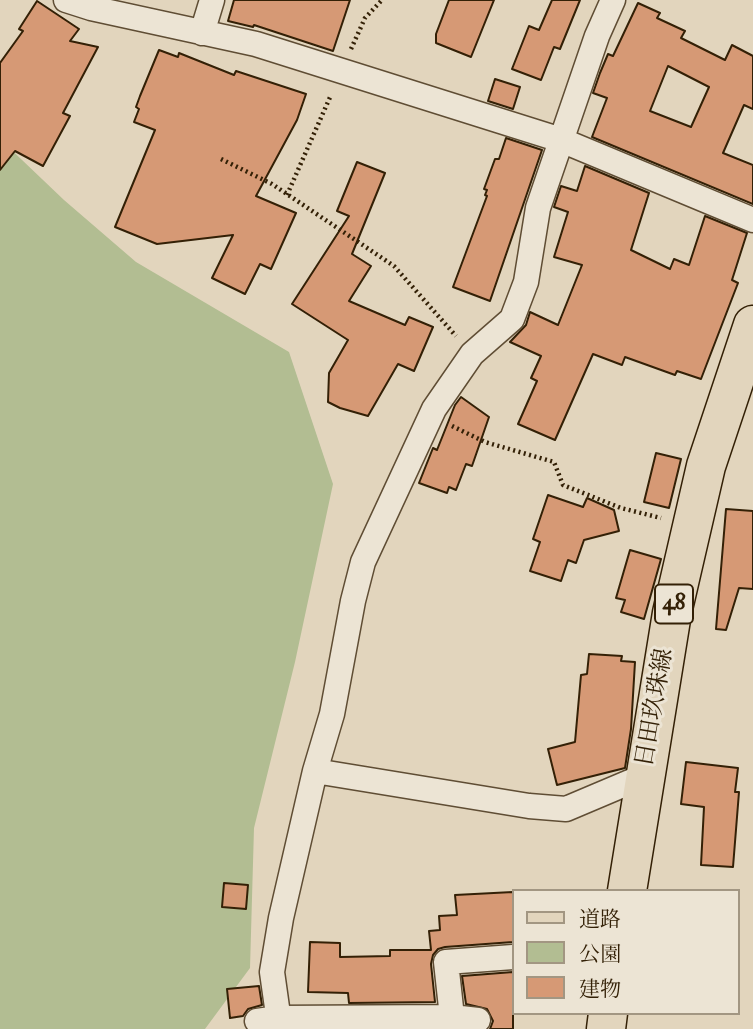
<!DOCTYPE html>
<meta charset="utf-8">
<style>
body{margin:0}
#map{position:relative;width:753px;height:1029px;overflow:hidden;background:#e2d5bd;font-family:"IM FELL Double Pica","Noto Serif JP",serif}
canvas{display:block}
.legend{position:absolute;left:512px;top:889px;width:228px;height:126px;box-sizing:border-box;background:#ece4d4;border:2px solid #a29682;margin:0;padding:9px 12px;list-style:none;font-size:21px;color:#332006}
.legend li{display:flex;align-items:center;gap:14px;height:35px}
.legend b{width:35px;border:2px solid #a29682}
</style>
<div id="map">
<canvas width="753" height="1029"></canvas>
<ul class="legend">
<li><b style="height:9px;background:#e2d5bd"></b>道路</li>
<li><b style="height:19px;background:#b2bd92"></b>公園</li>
<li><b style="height:19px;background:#d69975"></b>建物</li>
</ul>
</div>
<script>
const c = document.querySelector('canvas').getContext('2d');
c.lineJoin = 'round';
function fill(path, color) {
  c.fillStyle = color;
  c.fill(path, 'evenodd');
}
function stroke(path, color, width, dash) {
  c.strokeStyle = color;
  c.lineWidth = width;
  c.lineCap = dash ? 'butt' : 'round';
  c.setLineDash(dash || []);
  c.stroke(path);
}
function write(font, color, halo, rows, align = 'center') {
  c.font = font + ' "IM FELL Double Pica","Noto Serif JP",serif';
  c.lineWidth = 6;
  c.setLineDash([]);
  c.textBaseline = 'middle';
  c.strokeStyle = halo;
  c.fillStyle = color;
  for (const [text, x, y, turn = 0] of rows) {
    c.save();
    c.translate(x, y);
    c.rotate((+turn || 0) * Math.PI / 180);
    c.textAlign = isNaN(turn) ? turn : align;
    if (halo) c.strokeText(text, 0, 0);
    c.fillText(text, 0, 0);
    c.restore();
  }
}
const green = new Path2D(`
 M 0,139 L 64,200 L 136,262 L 289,352 L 333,484 L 295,662 L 254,828 L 250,968 L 205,1029 L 0,1029 Z`);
const building = new Path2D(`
 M 234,0 L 350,0 L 333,51 L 254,25 L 253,27 L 228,21 Z
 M 449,0 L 494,0 L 471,57 L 436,43 L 436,34 Z
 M 552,0 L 580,0 L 560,49 L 554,47 L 541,80 L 512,69 L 529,26 L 539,30 Z
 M 37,1 L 79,29 L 70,41 L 98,47 L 63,113 L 70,116 L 43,166 L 15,151 L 0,170 L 0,63 L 23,31 L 19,29 Z
 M 638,3 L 660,13 L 657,18 L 685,31 L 681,38 L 725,60 L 732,45 L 753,56 L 753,109 L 744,105 L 723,153 L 753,165 L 753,204 L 592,137 L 607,98 L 593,93 L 600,73 L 608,54 L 613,56 ZM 668,66 L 709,87 L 691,127 L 650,111 Z
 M 159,50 L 178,57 L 179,53 L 234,75 L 236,71 L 306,94 L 297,120 L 256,196 L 296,213 L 271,269 L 260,264 L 245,294 L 212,278 L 233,235 L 157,244 L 115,227 L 155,130 L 134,122 L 139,109 L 136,107 L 140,96 Z
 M 495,79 L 520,87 L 513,109 L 488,101 Z
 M 506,138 L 542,150 L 490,301 L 453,287 L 487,196 L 485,195 L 487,190 L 484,189 L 495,159 L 499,159 Z
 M 357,162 L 385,173 L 352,254 L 371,266 L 349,301 L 405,325 L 409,317 L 433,327 L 414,371 L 398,364 L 368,416 L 340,408 L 328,402 L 329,373 L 348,340 L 292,304 L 349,216 L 337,211 Z
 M 585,166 L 649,193 L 631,250 L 670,269 L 674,259 L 689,265 L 705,216 L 747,233 L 732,280 L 738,283 L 701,379 L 677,371 L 675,375 L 625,357 L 622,365 L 593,354 L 555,440 L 518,424 L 537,381 L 531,378 L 541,356 L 510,342 L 526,325 L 530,312 L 558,325 L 582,265 L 554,257 L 568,212 L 554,207 L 561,186 L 577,191 Z
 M 461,397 L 489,417 L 472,466 L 466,464 L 456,490 L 449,487 L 447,493 L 419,483 L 433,448 L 437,450 L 455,405 Z
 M 656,453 L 681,459 L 669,508 L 644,502 Z
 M 548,495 L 583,507 L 587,498 L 614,510 L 619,531 L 584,540 L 576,563 L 568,560 L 561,581 L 530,571 L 540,542 L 533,539 Z
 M 726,509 L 753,511 L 753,589 L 739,588 L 726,630 L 716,629 Z
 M 630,550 L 661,559 L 644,619 L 621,612 L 625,600 L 616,598 Z
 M 589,654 L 622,656 L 621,661 L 635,662 L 631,729 L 625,768 L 557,785 L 548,749 L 575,742 L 581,675 L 587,674 Z
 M 686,762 L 738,768 L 735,792 L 739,792 L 733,867 L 701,865 L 704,807 L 681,804 Z
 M 224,883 L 248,885 L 246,909 L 222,907 Z
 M 513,892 L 513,942 L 445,947 L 438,949 L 433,955 L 431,964 L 435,1002 L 349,1003 L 348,993 L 308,992 L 310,942 L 340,943 L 340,957 L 390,956 L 390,950 L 431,950 L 429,931 L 440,930 L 439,916 L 457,915 L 455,895 Z
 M 513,972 L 513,1029 L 490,1029 L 493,1021 L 487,1009 L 466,1004 L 462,976 Z
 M 259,986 L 262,1005 L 248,1009 L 243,1016 L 230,1018 L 227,989 Z`);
const path = new Path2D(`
 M 351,49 L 365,18 L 382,0
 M 221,159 L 272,184 L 394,266 L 456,336
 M 287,195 L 331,95
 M 452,426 L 485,442 L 554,462 L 563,485 L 621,508 L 661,518`);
const street = new Path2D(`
 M 66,0 L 91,8 L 256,44 L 561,140 L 753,220
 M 202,33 L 212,0
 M 315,771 L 529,806 L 566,809 L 644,776
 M 452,1017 L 446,962 L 513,957
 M 257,1021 L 278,1018 L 452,1017 L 478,1020
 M 280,1029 L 272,972 L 281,918 L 315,771 L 332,714 L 353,601 L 363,562 L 434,409 L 472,354 L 512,319 L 526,282 L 538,208 L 597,36 L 613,0`);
const primary = new Path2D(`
 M 627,891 L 672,613 L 706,466 L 753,325
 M 606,1029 L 608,1013`);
const shields = [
 [674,604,38]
];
const shieldNames = [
 ["48",674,604]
];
const streetNames = [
 ["日田玖珠線",656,708,-80]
];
fill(green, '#b2bd92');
fill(building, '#d69975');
stroke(building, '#332006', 2);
stroke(street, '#5f4d34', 27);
stroke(primary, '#332006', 41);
stroke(path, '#332006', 4.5, [2, 3.5]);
stroke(street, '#ece4d4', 24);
stroke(primary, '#e2d5bd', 38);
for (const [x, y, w] of shields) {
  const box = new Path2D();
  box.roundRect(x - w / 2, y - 19.5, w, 39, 5);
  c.fillStyle = '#ece4d4';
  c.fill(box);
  stroke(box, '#332006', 2);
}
write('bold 23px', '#332006', null, shieldNames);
write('24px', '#332006', '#ece4d4', streetNames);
</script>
